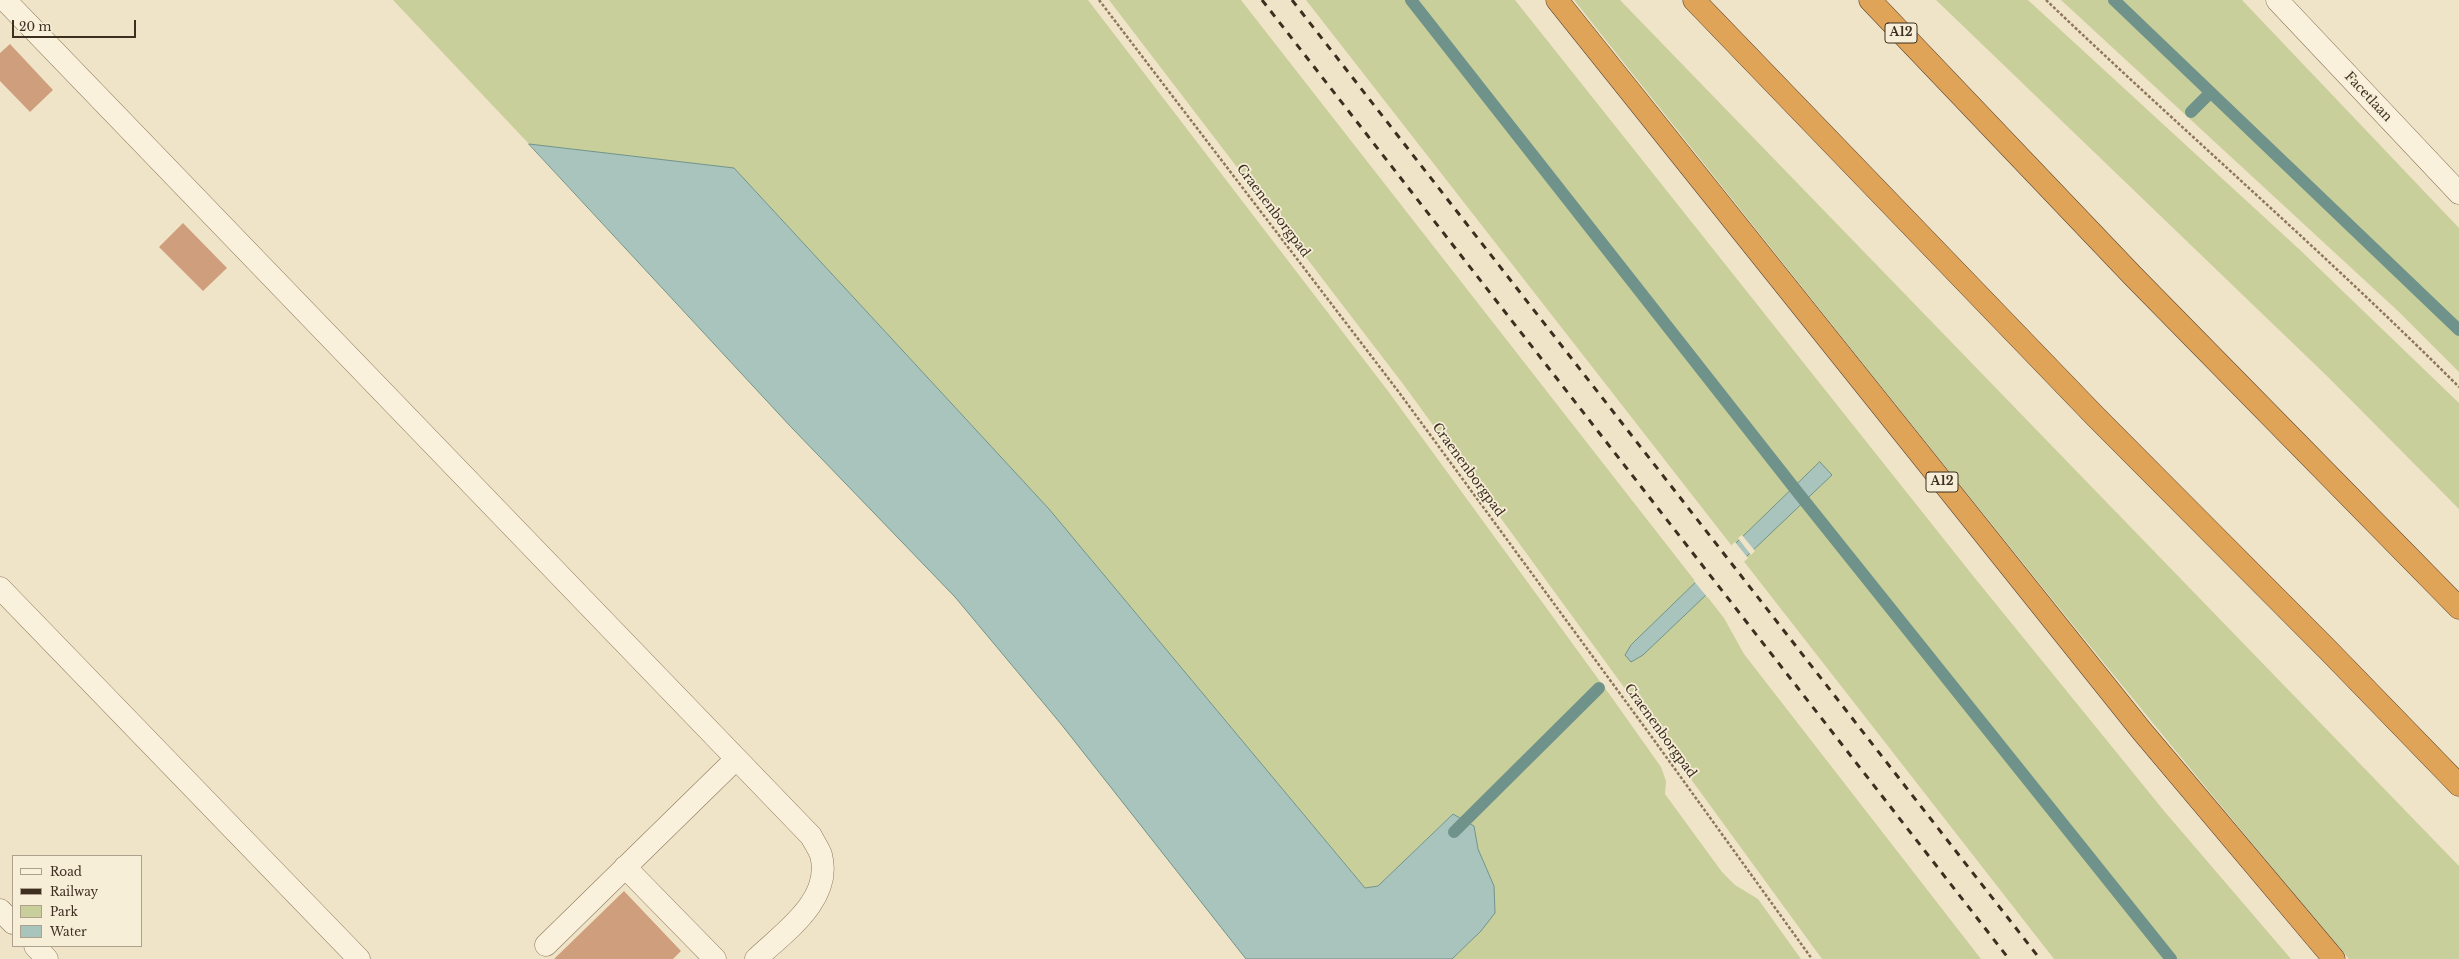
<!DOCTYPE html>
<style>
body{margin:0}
#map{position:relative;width:2459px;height:959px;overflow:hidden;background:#f0e4c8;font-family:"Libre Baskerville",serif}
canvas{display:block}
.legend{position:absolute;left:12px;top:855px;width:130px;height:92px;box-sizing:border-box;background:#f7eed8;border:1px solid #ada18e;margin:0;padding:5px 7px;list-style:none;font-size:12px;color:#3d2e20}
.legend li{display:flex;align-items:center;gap:8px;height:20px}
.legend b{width:20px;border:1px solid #ada18e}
.scale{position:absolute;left:12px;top:20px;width:124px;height:18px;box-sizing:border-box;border:2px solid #3d2e20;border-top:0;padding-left:5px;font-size:12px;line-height:14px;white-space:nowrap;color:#3d2e20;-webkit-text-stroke:3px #f7eed8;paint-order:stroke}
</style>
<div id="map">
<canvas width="2459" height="959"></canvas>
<ul class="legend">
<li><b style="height:5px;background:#faf1dc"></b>Road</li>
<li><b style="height:5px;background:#3d2e20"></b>Railway</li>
<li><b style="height:11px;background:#c9cf9b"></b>Park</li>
<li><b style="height:11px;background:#a9c4bc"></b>Water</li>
</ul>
<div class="scale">20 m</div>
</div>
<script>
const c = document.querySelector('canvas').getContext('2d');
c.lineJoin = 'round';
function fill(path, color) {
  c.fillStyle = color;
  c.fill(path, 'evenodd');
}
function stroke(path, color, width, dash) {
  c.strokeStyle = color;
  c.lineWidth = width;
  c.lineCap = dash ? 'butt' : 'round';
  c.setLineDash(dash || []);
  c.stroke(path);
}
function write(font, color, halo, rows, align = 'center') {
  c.font = font + ' "Libre Baskerville",serif';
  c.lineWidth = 3.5;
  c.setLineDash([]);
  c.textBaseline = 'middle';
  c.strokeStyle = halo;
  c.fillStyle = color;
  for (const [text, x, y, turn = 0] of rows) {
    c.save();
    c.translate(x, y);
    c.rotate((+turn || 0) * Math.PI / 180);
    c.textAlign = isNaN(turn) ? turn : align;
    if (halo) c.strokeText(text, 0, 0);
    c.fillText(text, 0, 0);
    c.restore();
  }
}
const green = new Path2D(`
 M 393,0 L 1088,0 L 1388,391 L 1610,695 L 1661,767 L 1666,781 L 1665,794 L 1722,872 L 1735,885 L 1758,899 L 1801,959 L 1452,959 L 1481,931 L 1495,912 L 1494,886 L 1478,849 L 1474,826 L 1453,814 L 1378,886 L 1365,888 L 1049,509 L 734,168 L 529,144 Z
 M 1109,0 L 1241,0 L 1724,618 L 1744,654 L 1981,959 L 1822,959 L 1403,384 Z
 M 1306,0 L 1515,0 L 1974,577 L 2165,812 L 2291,959 L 2054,959 Z
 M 1574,0 L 1620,0 L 2459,866 L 2459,959 L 2349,959 C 2084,645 1830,322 1574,0 Z
 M 1936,0 L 2028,0 L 2300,250 L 2459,403 L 2459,509 L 2329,378 Z
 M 2061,0 L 2242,0 L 2459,228 L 2459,372 L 2399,312 Z`);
const water = new Path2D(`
 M 529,144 L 734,168 L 1049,509 L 1365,888 L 1378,886 L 1453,814 L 1474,826 L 1478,849 L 1494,886 L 1495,913 L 1481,931 L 1452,959 L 1246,959 L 1061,724 L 955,597 L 791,427 Z
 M 1820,462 L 1832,475 L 1643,655 L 1631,662 L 1625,655 L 1631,645 Z`);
const pier = new Path2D(`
 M 1742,535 L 1755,551 L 1751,555 L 1738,538 Z
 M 1735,542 L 1748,558 L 1707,597 L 1694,581 Z`);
const stream = new Path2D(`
 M 1411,0 L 1799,494 L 2171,959
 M 2114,0 L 2459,330
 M 2191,112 L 2210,93
 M 1454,832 L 1599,688`);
const building = new Path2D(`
 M 10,44 L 53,90 L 30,112 L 0,81 L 0,53 Z
 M 183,223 L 227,268 L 203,291 L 159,247 Z
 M 624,891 L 681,951 L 673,959 L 554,959 Z`);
const path = new Path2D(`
 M 1099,0 L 1398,391 L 1654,740 L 1812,959
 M 2046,0 C 2182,130 2326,254 2459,387`);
const minor = new Path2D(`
 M 5,0 L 811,836 C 814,842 819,849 821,855 C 833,900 783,933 756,959
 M 2277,0 L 2459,193
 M 0,588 L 359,959
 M 625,867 L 715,959
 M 0,910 L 13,923
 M 546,945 L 736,759
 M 35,946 L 47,959`);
const highway = new Path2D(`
 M 1557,0 L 2141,730 L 2334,959
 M 1694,0 L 2095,416 L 2328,650 L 2459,785
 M 1870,0 L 2133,276 L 2459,608`);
const rail = new Path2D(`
 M 1262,0 L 2009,959
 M 1292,0 L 2040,959`);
const shields = [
 [1901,33,32],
 [1942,482,32]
];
const shieldNames = [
 ["A12",1901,33],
 ["A12",1942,482]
];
const streetNames = [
 ["Facetlaan",2368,97,47],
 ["Craenenborgpad",1273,211,53],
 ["Craenenborgpad",1468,470,54],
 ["Craenenborgpad",1660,731,54]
];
fill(green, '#c9cf9b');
fill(water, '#a9c4bc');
stroke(water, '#6f938a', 1);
fill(pier, '#f0e4c8');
stroke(stream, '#6f938a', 12);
fill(building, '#cf9f7d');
stroke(minor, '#8d765c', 23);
stroke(highway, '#5b4430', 23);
stroke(path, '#8d765c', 2.5, [3, 2]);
stroke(minor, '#faf1dc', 22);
stroke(highway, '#e0a458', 22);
stroke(rail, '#3d2e20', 3, [7, 7]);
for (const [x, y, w] of shields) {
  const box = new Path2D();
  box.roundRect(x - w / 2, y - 10, w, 20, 3);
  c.fillStyle = '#f7eed8';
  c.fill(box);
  stroke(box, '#3d2e20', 1);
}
write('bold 12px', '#3d2e20', null, shieldNames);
write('13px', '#3d2e20', '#f7eed8', streetNames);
</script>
